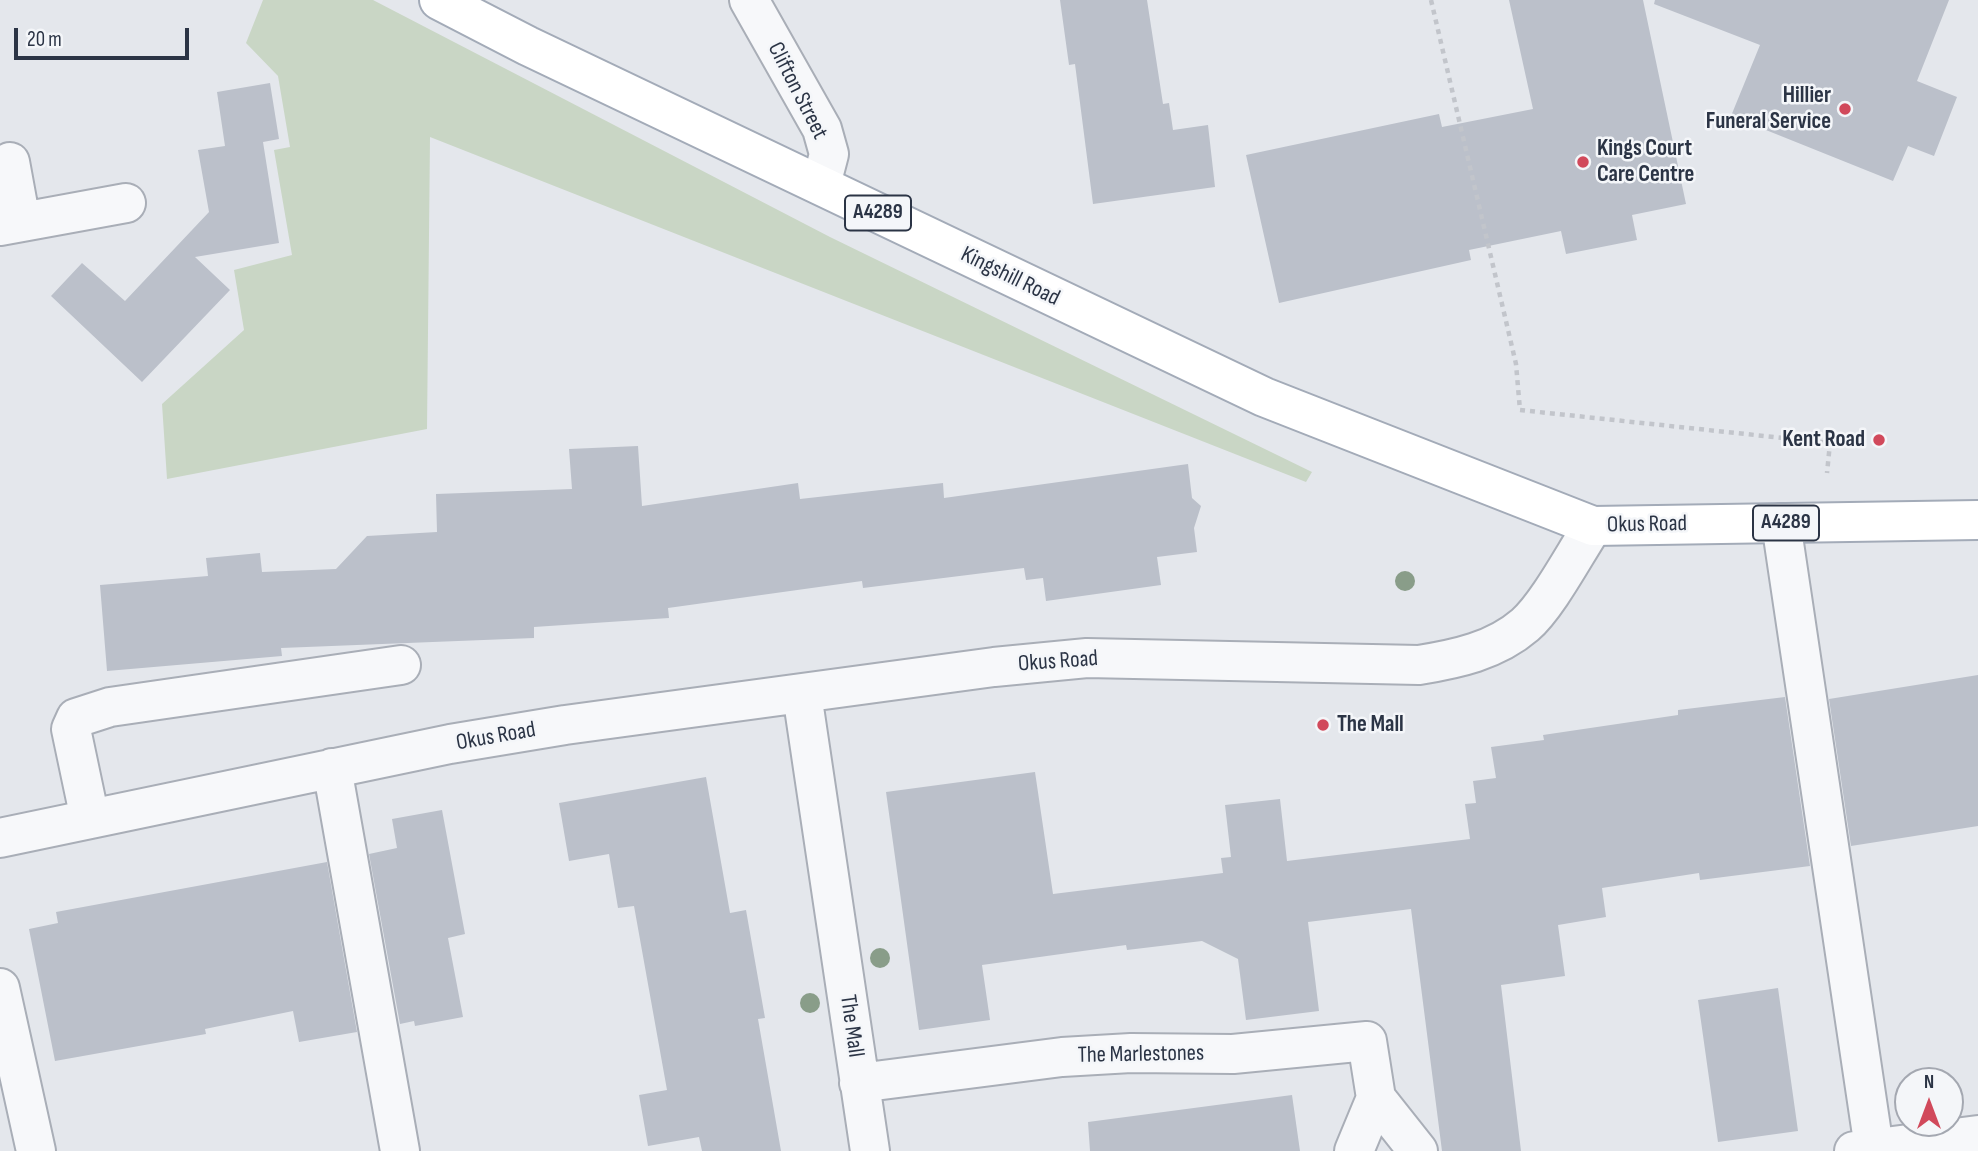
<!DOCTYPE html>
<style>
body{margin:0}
#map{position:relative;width:1978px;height:1151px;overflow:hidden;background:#e4e7ec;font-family:"Sofia Sans Condensed",sans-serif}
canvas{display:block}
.north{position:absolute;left:1894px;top:1067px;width:70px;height:70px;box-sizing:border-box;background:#f4f6f9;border:2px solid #a4a8b1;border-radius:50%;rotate:0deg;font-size:19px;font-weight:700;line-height:28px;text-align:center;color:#2b3445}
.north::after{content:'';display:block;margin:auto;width:24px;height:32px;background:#d1495b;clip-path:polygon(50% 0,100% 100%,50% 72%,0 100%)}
.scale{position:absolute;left:14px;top:28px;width:175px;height:32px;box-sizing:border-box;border:4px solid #2b3445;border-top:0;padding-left:9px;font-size:21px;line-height:24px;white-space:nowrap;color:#2b3445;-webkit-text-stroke:5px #f4f6f9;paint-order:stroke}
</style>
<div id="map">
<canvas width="1978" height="1151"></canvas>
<div class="north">N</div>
<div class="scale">20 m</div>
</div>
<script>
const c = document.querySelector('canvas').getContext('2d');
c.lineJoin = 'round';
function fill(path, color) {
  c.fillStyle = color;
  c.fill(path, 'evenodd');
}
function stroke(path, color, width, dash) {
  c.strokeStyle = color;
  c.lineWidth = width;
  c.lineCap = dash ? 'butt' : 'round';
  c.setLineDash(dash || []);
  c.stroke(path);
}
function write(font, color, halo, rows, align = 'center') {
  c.font = font + ' "Sofia Sans Condensed",sans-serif';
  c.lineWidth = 5;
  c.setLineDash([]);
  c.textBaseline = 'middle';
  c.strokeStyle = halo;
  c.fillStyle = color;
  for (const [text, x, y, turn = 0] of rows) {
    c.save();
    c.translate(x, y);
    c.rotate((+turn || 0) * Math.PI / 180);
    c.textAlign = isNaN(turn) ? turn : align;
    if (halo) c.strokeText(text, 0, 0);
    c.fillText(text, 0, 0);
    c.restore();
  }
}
const green = new Path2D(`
 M 263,0 L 373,0 L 830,237 L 1312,472 L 1306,482 L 430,137 L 427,429 L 167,479 L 162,404 L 244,330 L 234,270 L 292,255 L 274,150 L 290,147 L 278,76 L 246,43 Z`);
const building = new Path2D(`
 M 1060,0 L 1147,0 L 1163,104 L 1169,103 L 1173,130 L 1208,125 L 1215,187 L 1093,204 L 1075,64 L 1069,65 Z
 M 1509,0 L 1643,0 L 1686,204 L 1632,215 L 1637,240 L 1566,254 L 1561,231 L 1469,250 L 1471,260 L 1279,303 L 1246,155 L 1439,114 L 1442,127 L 1533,109 Z
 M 1655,0 L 1949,0 L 1917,81 L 1957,97 L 1934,156 L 1908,146 L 1893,181 L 1731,116 L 1760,45 L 1654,4 Z
 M 270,83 L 279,139 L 263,142 L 279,243 L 195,257 L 230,290 L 142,382 L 51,296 L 82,263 L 125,301 L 209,212 L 198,150 L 225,146 L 217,92 Z
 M 638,446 L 642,506 L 798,483 L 800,499 L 943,483 L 944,498 L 1188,464 L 1192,498 L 1201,506 L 1194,528 L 1197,552 L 1157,557 L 1161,585 L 1046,601 L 1043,578 L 1026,580 L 1024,568 L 863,588 L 862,581 L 668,608 L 669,618 L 534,627 L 534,638 L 281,648 L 282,656 L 107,671 L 100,585 L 208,576 L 206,558 L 260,553 L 262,572 L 336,569 L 367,536 L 437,532 L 436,494 L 572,489 L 569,449 Z
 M 1978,675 L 1978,826 L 1851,846 L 1829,699 Z
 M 1785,697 L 1810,866 L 1700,880 L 1699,873 L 1602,888 L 1606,917 L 1558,925 L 1565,976 L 1501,985 L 1521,1151 L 1442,1151 L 1411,909 L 1308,922 L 1319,1011 L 1246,1020 L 1238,959 L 1202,941 L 1127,950 L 1126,945 L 982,965 L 990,1020 L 919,1030 L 886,792 L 1035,772 L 1053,894 L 1223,873 L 1221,858 L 1231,857 L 1225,805 L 1280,799 L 1287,861 L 1470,839 L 1465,804 L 1476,803 L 1473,781 L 1496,778 L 1491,747 L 1544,740 L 1543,735 L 1678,715 L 1678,710 Z
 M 706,777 L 730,913 L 746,910 L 765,1018 L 758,1019 L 781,1151 L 702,1151 L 699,1137 L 648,1146 L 639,1095 L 667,1090 L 634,906 L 618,908 L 609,854 L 569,861 L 559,803 Z
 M 442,810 L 465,934 L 448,938 L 463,1017 L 415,1026 L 414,1021 L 400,1024 L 369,854 L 397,848 L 392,819 Z
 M 327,862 L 357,1032 L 299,1042 L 293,1011 L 205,1029 L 206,1034 L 55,1061 L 29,929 L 58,923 L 56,912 Z
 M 1778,988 L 1798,1131 L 1718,1142 L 1698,1000 Z
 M 1292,1095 L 1300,1151 L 1090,1151 L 1088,1122 Z`);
const path = new Path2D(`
 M 1431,0 L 1516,364 L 1520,410 L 1830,443 L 1827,473`);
const minor = new Path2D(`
 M 749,0 L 822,129 L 829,154 L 821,185
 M 10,162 L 21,222
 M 0,226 L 126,203
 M 1781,523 L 1874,1148
 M 802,694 L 870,1151
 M 332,768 L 400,1151
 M 90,819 L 71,729 L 76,718 L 110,707 L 401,665
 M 0,838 L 450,744 L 565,725 L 994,667 L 1087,658 L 1419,665 C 1456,659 1495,651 1525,625 C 1548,605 1575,553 1593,526
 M 0,988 L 36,1151
 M 859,1083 L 1062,1057 L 1131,1053 L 1233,1054 L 1367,1041 L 1376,1098 L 1418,1151
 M 1354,1151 L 1376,1098
 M 1854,1151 L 1978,1135`);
const major = new Path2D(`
 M 439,0 L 528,46 L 1264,397 L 1593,526 L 1978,520`);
const trees = [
 [1405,581],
 [880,958],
 [810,1003]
];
const markers = [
 [1845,109,7,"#d1495b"],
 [1583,162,7,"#d1495b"],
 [1879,440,7,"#d1495b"],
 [1323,725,7,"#d1495b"]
];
const shields = [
 [878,213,66],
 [1786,523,66]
];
const shieldNames = [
 ["A4289",878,213],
 ["A4289",1786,523]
];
const streetNames = [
 ["Clifton Street",797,91,63],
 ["Kingshill Road",1010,277,26],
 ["Okus Road",1647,525,-1],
 ["Okus Road",1058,662,-4],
 ["Okus Road",496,737,-10],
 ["The Mall",851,1026,82],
 ["The Marlestones",1141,1055,-1]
];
const poiNames = [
 ["Hillier",1831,96],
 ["Funeral Service",1831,122],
 ["Kings Court",1597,149,"left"],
 ["Care Centre",1597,175,"left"],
 ["Kent Road",1865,440],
 ["The Mall",1337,725,"left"]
];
fill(green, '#c9d6c5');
fill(building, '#bbc0ca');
stroke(minor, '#a9aeb7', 42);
stroke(major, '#a3abb8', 42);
stroke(path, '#c2c5cb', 4.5, [5, 5]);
stroke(minor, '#f7f8fa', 38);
stroke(major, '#fff', 38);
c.fillStyle = '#899d89';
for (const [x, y] of trees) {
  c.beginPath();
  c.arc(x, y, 10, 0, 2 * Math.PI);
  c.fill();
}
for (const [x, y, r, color] of markers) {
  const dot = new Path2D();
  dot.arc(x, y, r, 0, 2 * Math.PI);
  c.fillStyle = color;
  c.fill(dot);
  stroke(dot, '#f4f6f9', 2.5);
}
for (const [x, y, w] of shields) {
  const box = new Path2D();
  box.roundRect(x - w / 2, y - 17.5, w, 35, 5);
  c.fillStyle = '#f4f6f9';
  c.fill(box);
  stroke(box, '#2b3445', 2);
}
write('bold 21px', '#2b3445', null, shieldNames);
write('23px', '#2b3445', '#f4f6f9', streetNames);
write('bold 23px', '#2b3445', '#f4f6f9', poiNames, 'right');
</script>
